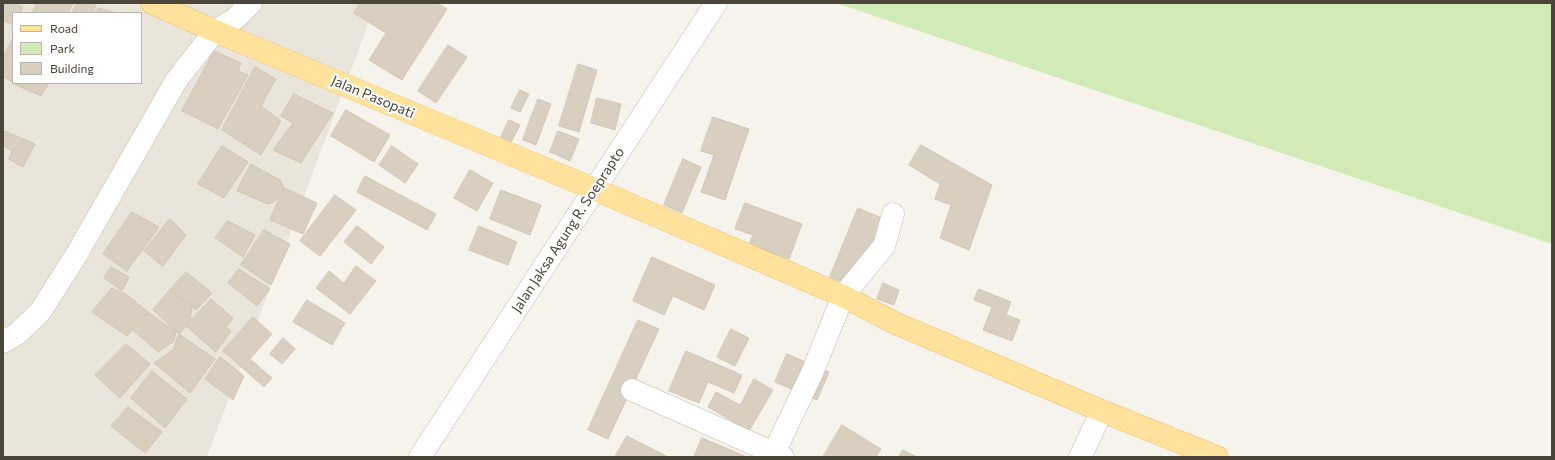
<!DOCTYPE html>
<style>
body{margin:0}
#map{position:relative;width:1555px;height:460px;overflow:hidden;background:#f6f3ec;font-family:Commissioner,sans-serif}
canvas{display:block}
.frame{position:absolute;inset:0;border:4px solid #4b4439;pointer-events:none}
.legend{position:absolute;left:12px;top:12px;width:130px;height:72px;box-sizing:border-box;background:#fff;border:1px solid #b7b4b0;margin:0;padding:5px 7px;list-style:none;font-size:12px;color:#4b4439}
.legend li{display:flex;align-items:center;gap:8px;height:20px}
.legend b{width:20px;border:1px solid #b7b4b0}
</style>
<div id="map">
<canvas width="1555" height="460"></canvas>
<div class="frame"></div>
<ul class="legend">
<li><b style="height:5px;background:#ffe39c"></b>Road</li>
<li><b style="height:11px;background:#d2eab5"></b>Park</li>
<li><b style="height:11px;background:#d8cfc1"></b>Building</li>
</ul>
</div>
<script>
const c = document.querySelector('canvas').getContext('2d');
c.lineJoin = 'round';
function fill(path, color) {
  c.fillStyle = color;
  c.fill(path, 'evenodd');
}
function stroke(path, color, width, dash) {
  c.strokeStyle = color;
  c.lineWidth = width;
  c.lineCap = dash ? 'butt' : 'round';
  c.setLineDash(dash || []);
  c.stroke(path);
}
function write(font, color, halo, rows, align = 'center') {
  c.font = font + ' Commissioner,sans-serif';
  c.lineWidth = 4;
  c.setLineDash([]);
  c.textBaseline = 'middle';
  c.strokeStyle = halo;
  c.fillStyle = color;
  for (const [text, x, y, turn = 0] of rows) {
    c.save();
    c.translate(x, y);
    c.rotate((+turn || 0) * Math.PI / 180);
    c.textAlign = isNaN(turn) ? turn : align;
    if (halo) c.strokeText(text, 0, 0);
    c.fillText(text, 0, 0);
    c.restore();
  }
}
const residential = new Path2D(`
 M 3,3 L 376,3 L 207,457 L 3,457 ZM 13,13 L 141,13 L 141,83 L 13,83 Z`);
const green = new Path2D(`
 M 836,3 L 1552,3 L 1552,244 Z`);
const building = new Path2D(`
 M 3,3 L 14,3 L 23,7 L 20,13 L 13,13 L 13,25 L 3,20 Z
 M 37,3 L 73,3 L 68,13 L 32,13 Z
 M 77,3 L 93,3 L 96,4 L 92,13 L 72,13 Z
 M 360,3 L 437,3 L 447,9 L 402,80 L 369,60 L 386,33 L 354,13 Z
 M 98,8 L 117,13 L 95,13 Z
 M 13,38 L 13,83 L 19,83 L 18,86 L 3,76 L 3,57 Z
 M 448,45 L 467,57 L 436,103 L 418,91 Z
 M 214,51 L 241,63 L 238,71 L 248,75 L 218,129 L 182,111 Z
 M 578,64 L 597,70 L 579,132 L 559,126 Z
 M 255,67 L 276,79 L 261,106 L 281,121 L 261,155 L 222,130 Z
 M 19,83 L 49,83 L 41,96 L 18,86 Z
 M 520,90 L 529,94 L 520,112 L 511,108 Z
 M 294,94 L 333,113 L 301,163 L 273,150 L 293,123 L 281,116 Z
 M 597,98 L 621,104 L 615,130 L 591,123 Z
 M 538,99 L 551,104 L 536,145 L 523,140 Z
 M 346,110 L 390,135 L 374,162 L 331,136 Z
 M 713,117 L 749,129 L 725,200 L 701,192 L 714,155 L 701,151 Z
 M 509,120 L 520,125 L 510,144 L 500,139 Z
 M 5,131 L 35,144 L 23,167 L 9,159 L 12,151 L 3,146 L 3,134 Z
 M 558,131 L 579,139 L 570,161 L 550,152 Z
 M 921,145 L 992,185 L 969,250 L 940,238 L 951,205 L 935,199 L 940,184 L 909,165 Z
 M 222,146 L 248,162 L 224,198 L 198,184 Z
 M 392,146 L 418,164 L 405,183 L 379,165 Z
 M 683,159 L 701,167 L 682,213 L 664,205 Z
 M 251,164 L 280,180 L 284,188 L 276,201 L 268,204 L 237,191 Z
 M 470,170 L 493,183 L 477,211 L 454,198 Z
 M 365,176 L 436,214 L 427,230 L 357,192 Z
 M 284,188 L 317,203 L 303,234 L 270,220 Z
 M 501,190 L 541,205 L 530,235 L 490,219 Z
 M 335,195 L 356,210 L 320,256 L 300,241 Z
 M 745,203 L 802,224 L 789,259 L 749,245 L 753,235 L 735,229 Z
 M 858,208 L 882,218 L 855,287 L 830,277 Z
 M 132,212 L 159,227 L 127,271 L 103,254 Z
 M 170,219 L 186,235 L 163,266 L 144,251 Z
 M 228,221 L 255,235 L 243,257 L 215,238 Z
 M 357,226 L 384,247 L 371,264 L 344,242 Z
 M 479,226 L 517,242 L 508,265 L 469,250 Z
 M 264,230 L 290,244 L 271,285 L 241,265 Z
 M 652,257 L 715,285 L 704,310 L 673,296 L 664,315 L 633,301 Z
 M 356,266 L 376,281 L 350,314 L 316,288 L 329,271 L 344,283 Z
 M 111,267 L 129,277 L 122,291 L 104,278 Z
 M 239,269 L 270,289 L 257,306 L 228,283 Z
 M 186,272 L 212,293 L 196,310 L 170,290 Z
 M 883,283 L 899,290 L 894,305 L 877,299 Z
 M 112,288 L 126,294 L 148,312 L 127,336 L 92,312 Z
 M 979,289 L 1011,302 L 1006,315 L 1020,320 L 1012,341 L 983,330 L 992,307 L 974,300 Z
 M 170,290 L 192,307 L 190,321 L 179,334 L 153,310 Z
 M 211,299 L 233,318 L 226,327 L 231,331 L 216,352 L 186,326 Z
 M 307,300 L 345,323 L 332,345 L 293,322 Z
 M 148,312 L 176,332 L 174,341 L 158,352 L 133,330 Z
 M 253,317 L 272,334 L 250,359 L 272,378 L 264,387 L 223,351 Z
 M 638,320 L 659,329 L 608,439 L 588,430 Z
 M 731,329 L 749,338 L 735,366 L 717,357 Z
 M 179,334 L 215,359 L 190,393 L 154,363 L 173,350 Z
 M 283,338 L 295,349 L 282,364 L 270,354 Z
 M 126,344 L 150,364 L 120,398 L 95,375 Z
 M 686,351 L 742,375 L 734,393 L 708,382 L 699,403 L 669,391 Z
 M 787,354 L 829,372 L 817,400 L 775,382 Z
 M 220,357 L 244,376 L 233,400 L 205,379 Z
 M 152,371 L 187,399 L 165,428 L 131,398 Z
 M 754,379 L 773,390 L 749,431 L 708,407 L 716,392 L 740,405 Z
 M 128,407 L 162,432 L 145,453 L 111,426 Z
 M 842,425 L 881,449 L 876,457 L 823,457 Z
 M 627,436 L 668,457 L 615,457 Z
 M 702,438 L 747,457 L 694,457 Z
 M 903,450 L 917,457 L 899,457 Z`);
const minor = new Path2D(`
 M 3,342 L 17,334 L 40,312 L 75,257 L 176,81 L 215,31 L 236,18 L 251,3
 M 632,390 L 783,457
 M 420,457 L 716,3
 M 772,457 L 812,373 L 843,296 L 884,246 L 893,214
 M 1080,457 L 1102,411`);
const major = new Path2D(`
 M 152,3 L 215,31 L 594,189 L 843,296 L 895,323 L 1102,411 L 1217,457`);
const streetNames = [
 ["Jalan Pasopati",373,97,23],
 ["Jalan Jaksa Agung R. Soeprapto",568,230,-57]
];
fill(residential, '#eae5da');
fill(green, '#d2eab5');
fill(building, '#d8cfc1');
stroke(building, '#d3c7b4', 1);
stroke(minor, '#c2bbae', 23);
stroke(major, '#e6c16a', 23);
stroke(minor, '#fff', 22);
stroke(major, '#ffe39c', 22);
write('14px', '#4b4439', '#fff', streetNames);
</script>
